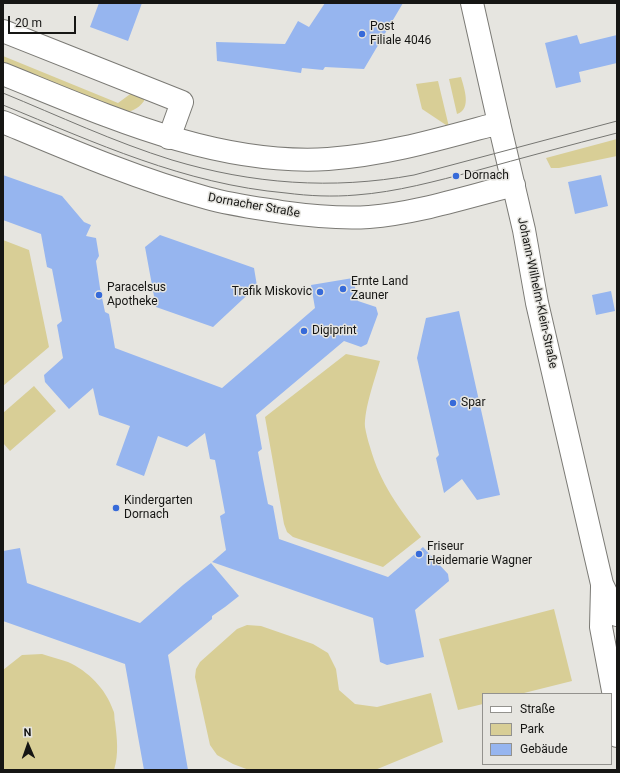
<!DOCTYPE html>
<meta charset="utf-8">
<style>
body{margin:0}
#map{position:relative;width:620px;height:773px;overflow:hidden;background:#e6e5e0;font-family:Roboto,sans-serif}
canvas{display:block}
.frame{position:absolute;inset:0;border:4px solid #161614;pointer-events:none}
.legend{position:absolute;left:482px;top:693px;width:130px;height:72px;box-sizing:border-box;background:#e6e5e0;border:1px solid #93928e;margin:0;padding:5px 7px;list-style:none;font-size:12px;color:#161614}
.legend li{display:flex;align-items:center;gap:8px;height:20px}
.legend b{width:20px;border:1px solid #93928e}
.north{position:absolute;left:8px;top:725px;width:40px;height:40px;-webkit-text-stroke:3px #e6e5e0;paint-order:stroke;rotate:358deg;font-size:11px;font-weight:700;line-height:16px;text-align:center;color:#161614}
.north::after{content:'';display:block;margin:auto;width:14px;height:18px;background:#161614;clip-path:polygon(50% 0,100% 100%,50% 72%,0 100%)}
.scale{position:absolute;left:8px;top:16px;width:68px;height:18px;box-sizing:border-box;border:2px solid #161614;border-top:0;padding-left:5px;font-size:12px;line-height:14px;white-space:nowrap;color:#161614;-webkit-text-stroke:3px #e6e5e0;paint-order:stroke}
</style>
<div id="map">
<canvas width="620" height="773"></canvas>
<div class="frame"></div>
<ul class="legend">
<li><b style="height:5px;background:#fff"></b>Straße</li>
<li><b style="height:11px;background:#d8ce96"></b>Park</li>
<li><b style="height:11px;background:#96b5ef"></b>Gebäude</li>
</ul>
<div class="north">N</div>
<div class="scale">20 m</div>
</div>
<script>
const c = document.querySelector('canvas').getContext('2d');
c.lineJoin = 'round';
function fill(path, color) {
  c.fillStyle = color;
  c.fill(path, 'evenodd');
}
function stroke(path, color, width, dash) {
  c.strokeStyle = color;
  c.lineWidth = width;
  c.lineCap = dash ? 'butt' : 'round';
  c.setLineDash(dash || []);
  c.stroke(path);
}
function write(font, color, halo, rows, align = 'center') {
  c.font = font + ' Roboto,sans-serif';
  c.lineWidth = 3;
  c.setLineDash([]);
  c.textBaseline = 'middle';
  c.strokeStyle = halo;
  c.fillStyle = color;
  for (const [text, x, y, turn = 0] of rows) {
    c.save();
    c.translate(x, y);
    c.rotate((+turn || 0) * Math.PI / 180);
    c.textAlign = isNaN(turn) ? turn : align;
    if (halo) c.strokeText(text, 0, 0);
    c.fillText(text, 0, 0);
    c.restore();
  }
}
const green = new Path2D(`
 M 3,56 L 118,103 L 133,92 L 144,98 L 144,101 C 132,117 118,112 102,109 L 97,100 L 3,62 Z
 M 461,77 C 464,88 472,109 457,114 L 449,79 Z
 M 438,81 L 449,127 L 422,109 L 416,84 Z
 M 617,139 L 617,156 L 559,168 L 551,168 L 546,158 Z
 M 3,240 L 29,250 L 49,347 L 3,386 Z
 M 346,354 L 380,361 C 375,379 364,409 365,427 C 366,433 368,441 370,447 C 380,483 399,508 421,537 L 383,567 L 293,537 L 287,532 L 284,524 L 265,417 Z
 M 34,386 L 56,411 L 10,451 L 3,443 L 3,413 Z
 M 554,609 L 572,681 L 520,694 L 483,694 L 483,704 L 458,710 L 439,639 Z
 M 247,625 L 261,626 L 313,644 L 328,653 L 336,669 L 339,690 L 355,704 L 377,707 L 431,693 L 443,742 L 375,770 L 249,770 L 233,764 L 217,755 L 210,745 L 195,677 L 196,669 L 200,662 L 237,629 Z
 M 42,654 C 50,657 60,659 68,662 C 88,671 106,689 113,710 C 115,713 114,718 115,722 C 117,738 119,754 114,770 L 3,770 L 3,670 L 22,655 Z`);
const building = new Path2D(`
 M 99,3 L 142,3 L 128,41 L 90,27 Z
 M 325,3 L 403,3 L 364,69 L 325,67 L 323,70 L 302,68 L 301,73 L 217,61 L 216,42 L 285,44 L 298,21 L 309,27 Z
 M 577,35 L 580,44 L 617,35 L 617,63 L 579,72 L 581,82 L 556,88 L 545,43 Z
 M 3,175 L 62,196 L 84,222 L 91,225 L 86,236 L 96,238 L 99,256 L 96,261 L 100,288 L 105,312 L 109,314 L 115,348 L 222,388 L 315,308 L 311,285 L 353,278 L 358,301 L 376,307 L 378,314 L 367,344 L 361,347 L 344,341 L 256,415 L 262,449 L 258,452 L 263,479 L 268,504 L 273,506 L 279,539 L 388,577 L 423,547 L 448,574 L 449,581 L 415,610 L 424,657 L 387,665 L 380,662 L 373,618 L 212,562 L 226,550 L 220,516 L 225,513 L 215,460 L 210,459 L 205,433 L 187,447 L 158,436 L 144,476 L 116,465 L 130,426 L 99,415 L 93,388 L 69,409 L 45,382 L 44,375 L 63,358 L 57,325 L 62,321 L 52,269 L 47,267 L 41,234 L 3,220 Z
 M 601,175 L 608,206 L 575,214 L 568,182 Z
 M 160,235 L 254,268 L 257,286 L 213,327 L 156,307 L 145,247 Z
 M 611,291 L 615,311 L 596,315 L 592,295 Z
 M 459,311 L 500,495 L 477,500 L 462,479 L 444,493 L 436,458 L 439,455 L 417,358 L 426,318 Z
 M 20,548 L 27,583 L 140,623 L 183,585 L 211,563 L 239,596 L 225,607 L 212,616 L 212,619 L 168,655 L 188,770 L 144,770 L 125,664 L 3,621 L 3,551 Z`);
const street = new Path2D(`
 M 472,3 L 499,123
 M 3,31 L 182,102 L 169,138`);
const secondary = new Path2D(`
 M 3,74 C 105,115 215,166 328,159 C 387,155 443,138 499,123 L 524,230 L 537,303 L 602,584 L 617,615
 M 3,122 C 70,150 137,179 207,198 C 232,205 257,208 282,212 C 311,216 339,219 369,217 C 418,213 466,197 514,185
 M 602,587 L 601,627 L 617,712
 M 617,718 L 615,727 L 617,736`);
const tram = new Path2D(`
 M 3,93 C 59,116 114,142 172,160 C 252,184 332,190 414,175 L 617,121
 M 3,105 C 96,143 184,184 286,193 C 309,196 333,197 356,195 C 397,192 436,181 475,171 C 522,158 570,145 617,133`);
const markers = [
 [362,34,4,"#366ad9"],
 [456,176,4,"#366ad9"],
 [343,289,4,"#366ad9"],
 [320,292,4,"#366ad9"],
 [99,295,4,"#366ad9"],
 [304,331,4,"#366ad9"],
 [453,403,4,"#366ad9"],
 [116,508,4,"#366ad9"],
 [419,554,4,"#366ad9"]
];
const poiNames = [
 ["Post",370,27],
 ["Filiale 4046",370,41],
 ["Dornach",464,176],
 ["Ernte Land",351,282],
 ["Zauner",351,296],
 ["Paracelsus",107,288],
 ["Apotheke",107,302],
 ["Trafik Miskovic",312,292,"right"],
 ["Digiprint",312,331],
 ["Spar",461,403],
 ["Kindergarten",124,501],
 ["Dornach",124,515],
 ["Friseur",427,547],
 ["Heidemarie Wagner",427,561]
];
const streetNames = [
 ["Dornacher Straße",254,206,10],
 ["Johann-Wilhelm-Klein-Straße",537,293,78]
];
fill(green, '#d8ce96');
fill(building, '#96b5ef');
stroke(street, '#7b7a75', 24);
stroke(secondary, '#7b7a75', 24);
stroke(street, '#fff', 22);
stroke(secondary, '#fff', 22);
stroke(tram, '#767672', 1);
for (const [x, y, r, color] of markers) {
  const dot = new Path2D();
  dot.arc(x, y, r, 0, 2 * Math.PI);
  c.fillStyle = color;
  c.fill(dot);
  stroke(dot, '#e6e5e0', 1.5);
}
write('12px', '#161614', '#e6e5e0', poiNames, 'left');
write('12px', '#161614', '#e6e5e0', streetNames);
</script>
